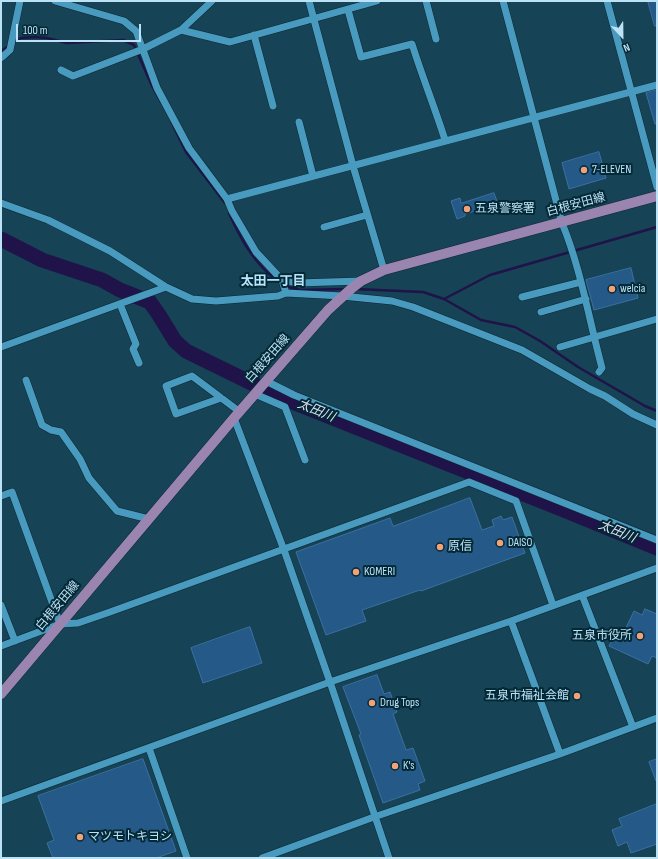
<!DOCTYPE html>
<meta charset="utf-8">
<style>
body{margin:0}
#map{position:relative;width:658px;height:859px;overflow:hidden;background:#164355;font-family:"Sofia Sans Condensed",sans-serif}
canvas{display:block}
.frame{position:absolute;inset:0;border:2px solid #bce2f5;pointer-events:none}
.north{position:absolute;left:602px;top:16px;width:40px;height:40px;-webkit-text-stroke:3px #032836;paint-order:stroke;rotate:158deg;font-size:11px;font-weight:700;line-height:16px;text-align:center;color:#bce2f5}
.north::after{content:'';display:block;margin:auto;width:14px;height:18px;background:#bce2f5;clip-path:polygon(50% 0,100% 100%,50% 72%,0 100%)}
.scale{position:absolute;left:16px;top:24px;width:125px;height:18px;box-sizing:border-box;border:2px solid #bce2f5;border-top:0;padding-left:5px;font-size:12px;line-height:14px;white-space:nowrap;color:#bce2f5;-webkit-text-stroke:3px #032836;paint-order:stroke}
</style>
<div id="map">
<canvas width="658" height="859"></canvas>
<div class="frame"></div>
<div class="north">N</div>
<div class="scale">100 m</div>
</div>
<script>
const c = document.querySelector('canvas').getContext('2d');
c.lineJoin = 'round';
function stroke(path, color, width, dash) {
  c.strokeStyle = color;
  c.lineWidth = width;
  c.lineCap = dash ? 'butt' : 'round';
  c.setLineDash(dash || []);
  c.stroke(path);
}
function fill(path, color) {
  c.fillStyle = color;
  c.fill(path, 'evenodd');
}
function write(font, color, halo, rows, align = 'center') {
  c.font = font + ' "Sofia Sans Condensed","Noto Sans JP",sans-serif';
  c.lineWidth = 4;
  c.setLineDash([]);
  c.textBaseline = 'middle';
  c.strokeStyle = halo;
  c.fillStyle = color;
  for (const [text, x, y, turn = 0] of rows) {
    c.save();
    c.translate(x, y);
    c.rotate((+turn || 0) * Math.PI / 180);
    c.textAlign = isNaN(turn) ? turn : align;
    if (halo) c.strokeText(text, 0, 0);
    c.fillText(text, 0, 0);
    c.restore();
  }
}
const stream = new Path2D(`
 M 13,43 L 21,38 L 35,37 L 47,38 L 67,43 L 123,40 L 134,45 L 152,86 L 161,102
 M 1,51 L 9,46
 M 171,121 L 186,152 L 225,203
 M 229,213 C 241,240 256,267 281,283
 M 285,286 L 300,290 L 346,289
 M 355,289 L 423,292 L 444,299 L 481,320 L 515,327 L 540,341 L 578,367 L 645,406 L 657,411
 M 444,299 L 490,275 L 657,227`);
const river = new Path2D(`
 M 1,239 L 42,260 L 102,280 L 120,290 L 150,302 L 159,315 L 175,341 L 186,351 L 280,397 L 559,508 L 657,548`);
const building = new Path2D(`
 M 648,1 L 657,1 L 657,26 L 655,26 Z
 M 657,90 L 657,124 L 655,124 L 646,93 Z
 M 599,152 L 606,178 L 569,189 L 562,163 Z
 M 494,193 L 498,204 L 465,214 L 465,216 L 457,219 L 451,201 L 460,198 L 461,203 Z
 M 631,268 L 638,298 L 594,310 L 586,280 Z
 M 470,498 L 482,530 L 494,526 L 492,520 L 501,516 L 503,520 L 512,517 L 525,553 L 421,591 L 420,590 L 362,610 L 366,621 L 326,635 L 296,552 L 390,518 L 393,526 Z
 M 645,609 L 657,614 L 657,658 L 652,656 L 648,664 L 609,646 L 615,634 L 621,638 L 634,611 L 642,615 Z
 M 250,627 L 262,663 L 203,683 L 191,648 Z
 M 377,675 L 384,694 L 390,692 L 397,712 L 393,714 L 406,750 L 413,748 L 425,781 L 418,784 L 420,790 L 383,803 L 359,735 L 361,734 L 343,687 Z
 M 143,759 L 176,851 L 156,858 L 53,858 L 47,843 L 54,840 L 38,796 Z
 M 657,759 L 657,781 L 656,781 L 649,762 Z
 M 657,804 L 657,844 L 631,853 L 627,842 L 618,846 L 612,830 L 622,826 L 619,819 Z`);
const minor = new Path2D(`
 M 55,1 L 124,21 L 136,31 L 157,88 L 189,148 L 227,199 L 232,211 L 256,252 L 282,280 L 286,293
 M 309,1 L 353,166 L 384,270
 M 426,1 L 436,39
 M 503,1 L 562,223 C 581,269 589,320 602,368 L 599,372
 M 607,1 L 657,187
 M 348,10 L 361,57 L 412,44 C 422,76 435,108 445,140
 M 181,30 L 230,42 L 377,1
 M 254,35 L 273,106
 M 1,58 L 10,50 L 20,1
 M 61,70 L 73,76 L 143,49 L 181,30 L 212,1
 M 299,122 L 313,176
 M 227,199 L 657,85
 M 1,203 L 48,220 L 110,251 L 166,287 L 192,299 L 216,301 L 278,296 L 286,293 L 342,296 L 392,301 L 413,307 L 522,350 L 590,389 L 605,396 L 633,414 L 657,425
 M 324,227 L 367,215
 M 282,280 L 297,283 L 361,281
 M 522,297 L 581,282
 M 120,304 L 136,344 L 133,349 L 139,363
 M 541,312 L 586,299
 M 1,347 L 166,287
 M 560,347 L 657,319
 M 26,380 L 42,425 L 51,430 L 61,432 L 80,459 L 89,478 L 117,511 L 149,519
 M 266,381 L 294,395 L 409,441 L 657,540
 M 255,394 L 285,407 L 305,460
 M 221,398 L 176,414 L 166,386 L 192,376 L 240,412
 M 234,418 L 284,550 L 330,682 L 389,858
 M 1,496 L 12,492 L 60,624
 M 582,595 L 633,727
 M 1,605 L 15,641
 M 511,621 L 560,754
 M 1,646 L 60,624 L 78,623 L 110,612 L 469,482 L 516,501 L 553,605
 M 149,748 L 187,858
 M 1,801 L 330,682 L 511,621 L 657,568
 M 262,858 L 374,817 L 560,754 L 657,718`);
const major = new Path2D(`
 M 1,694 L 234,418 L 328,310 L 352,288 L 361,281 L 384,270 L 657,196`);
const markers = [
 [584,170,4,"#f0a279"],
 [467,209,4,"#f0a279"],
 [612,289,4,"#f0a279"],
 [500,543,4,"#f0a279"],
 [440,547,4,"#f0a279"],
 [356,572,4,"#f0a279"],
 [640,636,4,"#f0a279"],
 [577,696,4,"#f0a279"],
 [372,703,4,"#f0a279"],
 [395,766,4,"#f0a279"],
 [80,837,4,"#f0a279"]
];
const poiNames = [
 ["7-ELEVEN",592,170],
 ["五泉警察署",475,209],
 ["welcia",620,289],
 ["DAISO",508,543],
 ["原信",448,547],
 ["KOMERI",364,572],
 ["五泉市役所",632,636,"right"],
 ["五泉市福祉会館",569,696,"right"],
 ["Drug Tops",380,703],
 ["K's",403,766],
 ["マツモトキヨシ",88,837]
];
const streetNames = [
 ["白根安田線",576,205,-15],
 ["白根安田線",268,359,-49],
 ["白根安田線",58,606,-50]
];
const neighbourhoodNames = [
 ["太田一丁目",273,282]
];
const waterNames = [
 ["太田川",316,411,22],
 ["太田川",617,532,22]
];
stroke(stream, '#201349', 2.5);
stroke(river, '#201349', 15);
fill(building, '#255988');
stroke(building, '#3b70a0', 1);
stroke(minor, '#0d2732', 8);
stroke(major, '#0d2732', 11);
stroke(minor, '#489bbe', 7);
stroke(major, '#9a84b0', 10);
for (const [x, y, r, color] of markers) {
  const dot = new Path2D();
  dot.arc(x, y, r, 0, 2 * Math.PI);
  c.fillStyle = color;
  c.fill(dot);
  stroke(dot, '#032836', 1.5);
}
write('12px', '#bce2f5', '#032836', poiNames, 'left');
write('12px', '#bce2f5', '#032836', streetNames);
write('bold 13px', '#b7e6fc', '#032836', neighbourhoodNames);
write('italic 13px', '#dfdef1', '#032836', waterNames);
</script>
